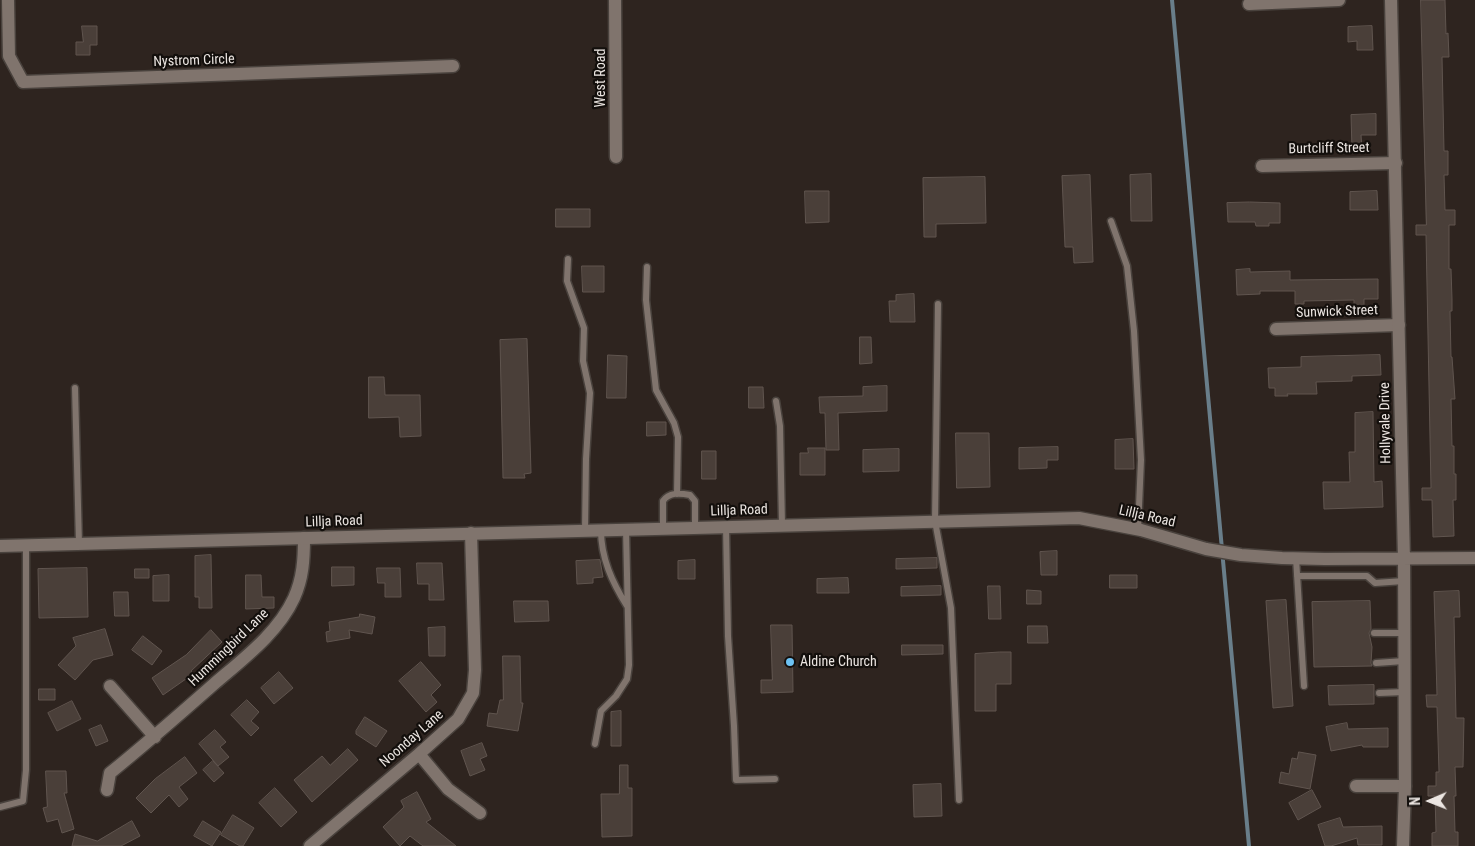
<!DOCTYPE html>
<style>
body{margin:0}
#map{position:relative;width:1475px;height:846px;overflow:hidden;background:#2e241f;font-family:"Roboto Condensed",sans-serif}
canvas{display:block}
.north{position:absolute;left:1405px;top:776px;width:50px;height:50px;-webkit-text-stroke:4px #130f0c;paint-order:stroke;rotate:269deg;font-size:14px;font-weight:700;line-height:20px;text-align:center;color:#ebe5e1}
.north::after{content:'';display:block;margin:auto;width:18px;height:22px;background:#ebe5e1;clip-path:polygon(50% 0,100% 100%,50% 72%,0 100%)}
</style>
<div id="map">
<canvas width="1475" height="846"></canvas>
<div class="north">N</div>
</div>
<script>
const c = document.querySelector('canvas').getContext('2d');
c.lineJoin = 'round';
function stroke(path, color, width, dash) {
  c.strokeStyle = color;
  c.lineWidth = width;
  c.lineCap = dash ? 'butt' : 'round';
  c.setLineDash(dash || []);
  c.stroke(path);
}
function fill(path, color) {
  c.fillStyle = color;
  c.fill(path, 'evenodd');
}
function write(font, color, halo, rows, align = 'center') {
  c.font = font + ' "Roboto Condensed",sans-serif';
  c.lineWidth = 4.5;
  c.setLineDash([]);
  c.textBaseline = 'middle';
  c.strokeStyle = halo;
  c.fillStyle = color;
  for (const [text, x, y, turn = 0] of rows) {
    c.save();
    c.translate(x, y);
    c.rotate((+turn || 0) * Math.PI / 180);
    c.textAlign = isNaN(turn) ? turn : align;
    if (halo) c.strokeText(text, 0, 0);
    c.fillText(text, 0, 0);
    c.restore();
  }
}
const stream = new Path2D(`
 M 1172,0 L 1249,846`);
const building = new Path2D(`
 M 1421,0 L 1445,0 L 1446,34 L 1448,33 L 1449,57 L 1442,57 L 1444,151 L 1448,151 L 1448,175 L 1444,175 L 1445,210 L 1455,210 L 1455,225 L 1449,225 L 1449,269 L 1451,269 L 1452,299 L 1452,311 L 1450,311 L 1451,357 L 1452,357 L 1455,399 L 1451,399 L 1452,446 L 1454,446 L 1454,474 L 1456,474 L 1456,500 L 1453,500 L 1454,536 L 1433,537 L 1432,500 L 1422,500 L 1422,488 L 1431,488 L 1426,235 L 1416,235 L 1416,225 L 1426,225 Z
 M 82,26 L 97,26 L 97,45 L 90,45 L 90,55 L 76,55 L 76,42 L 83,42 Z
 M 1372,26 L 1373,50 L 1357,50 L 1357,41 L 1348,42 L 1348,27 Z
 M 1376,114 L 1376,135 L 1361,135 L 1362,149 L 1352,149 L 1351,115 Z
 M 1151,174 L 1152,221 L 1131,221 L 1130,175 Z
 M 1090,175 L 1093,262 L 1074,263 L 1073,247 L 1065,247 L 1062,176 Z
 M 985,177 L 986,223 L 936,224 L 936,237 L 924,237 L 923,178 Z
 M 805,191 L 829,191 L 829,222 L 806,223 Z
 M 1377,191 L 1378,210 L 1350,210 L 1350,192 Z
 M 1250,202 L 1280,203 L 1280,223 L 1269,223 L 1269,226 L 1256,226 L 1255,222 L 1228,222 L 1227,203 Z
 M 556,209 L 590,209 L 590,227 L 556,227 Z
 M 582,266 L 604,266 L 604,292 L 583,292 Z
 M 1250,269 L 1250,272 L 1290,271 L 1290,280 L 1378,279 L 1378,299 L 1364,299 L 1364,311 L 1354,311 L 1354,300 L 1304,301 L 1304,304 L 1295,304 L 1295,291 L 1260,291 L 1260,294 L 1237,295 L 1236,270 Z
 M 914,294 L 915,322 L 890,322 L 889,301 L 896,301 L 896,295 Z
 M 860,337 L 871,337 L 872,363 L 860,364 Z
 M 527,339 L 531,473 L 524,474 L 525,478 L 503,478 L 500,340 Z
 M 608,355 L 627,356 L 626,398 L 607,398 Z
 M 1380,355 L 1381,375 L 1352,376 L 1352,381 L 1316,382 L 1317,394 L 1287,394 L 1288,396 L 1275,396 L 1275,388 L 1269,388 L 1268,368 L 1301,367 L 1301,357 Z
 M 369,377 L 384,377 L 385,395 L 420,395 L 421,436 L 400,437 L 399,417 L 369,418 Z
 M 887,386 L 887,411 L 838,413 L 839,450 L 826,450 L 825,413 L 820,413 L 819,397 L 863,396 L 863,387 Z
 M 749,387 L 763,387 L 764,408 L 749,408 Z
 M 1373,412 L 1374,482 L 1382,481 L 1383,507 L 1324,509 L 1323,482 L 1350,482 L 1349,452 L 1355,452 L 1355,413 Z
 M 647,422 L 666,422 L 666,435 L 647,436 Z
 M 956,433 L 989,433 L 990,487 L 957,488 Z
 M 1133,439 L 1134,469 L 1115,469 L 1115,440 Z
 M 1058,447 L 1058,460 L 1047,460 L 1047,468 L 1019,469 L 1019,448 Z
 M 808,448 L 825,448 L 825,475 L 800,475 L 800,453 L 808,453 Z
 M 899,449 L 899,471 L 863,472 L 863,450 Z
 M 702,451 L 716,451 L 716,479 L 702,479 Z
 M 1057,551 L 1057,575 L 1041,575 L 1040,552 Z
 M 211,555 L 212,608 L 199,608 L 199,597 L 195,597 L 195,556 Z
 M 937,558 L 937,568 L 896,569 L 896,559 Z
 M 600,560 L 603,577 L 593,578 L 593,583 L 577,584 L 576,561 Z
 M 695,560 L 695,579 L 678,579 L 678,561 Z
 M 417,563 L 442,563 L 444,600 L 429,600 L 429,584 L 418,584 Z
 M 332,567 L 354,567 L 354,585 L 332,586 Z
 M 87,568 L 88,617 L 39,618 L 38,569 Z
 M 377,568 L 400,568 L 401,597 L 385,597 L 385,583 L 378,583 Z
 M 135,569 L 149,569 L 149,578 L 135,578 Z
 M 169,575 L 169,601 L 153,601 L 153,576 Z
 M 246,575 L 261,575 L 262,597 L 274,597 L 274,608 L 246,609 Z
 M 1110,575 L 1137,575 L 1137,588 L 1110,588 Z
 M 848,578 L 849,593 L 817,593 L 817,579 Z
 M 941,586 L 941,595 L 901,596 L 901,587 Z
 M 988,586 L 1000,586 L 1001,619 L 989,619 Z
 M 1027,590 L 1041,591 L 1041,604 L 1027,604 Z
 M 1459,591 L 1460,617 L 1454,617 L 1456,718 L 1464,718 L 1463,767 L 1455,767 L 1456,796 L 1454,796 L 1455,832 L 1458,832 L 1458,846 L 1432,846 L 1432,833 L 1436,832 L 1435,796 L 1428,796 L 1428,786 L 1436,786 L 1436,772 L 1439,772 L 1437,707 L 1427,707 L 1426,695 L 1437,695 L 1434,592 Z
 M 114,592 L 128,592 L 129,616 L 115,616 Z
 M 1286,600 L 1293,706 L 1273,708 L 1266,601 Z
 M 514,601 L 548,601 L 549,621 L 515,622 Z
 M 1370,601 L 1371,629 L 1369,633 L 1372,647 L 1371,663 L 1372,666 L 1314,667 L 1312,602 Z
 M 360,614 L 375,617 L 372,634 L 349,630 L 350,638 L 327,642 L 326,632 L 330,631 L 329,622 L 359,617 Z
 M 771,625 L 792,625 L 793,692 L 761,693 L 761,680 L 772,680 Z
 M 1028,626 L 1047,626 L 1048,643 L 1028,643 Z
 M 445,627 L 445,656 L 429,656 L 428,628 Z
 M 105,629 L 113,655 L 93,660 L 75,680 L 58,665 L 76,646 L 73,638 Z
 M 211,630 L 222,642 L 191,671 L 193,674 L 163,695 L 152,678 L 186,655 Z
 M 143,636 L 162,651 L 152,665 L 132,650 Z
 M 902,645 L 943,645 L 943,654 L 902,655 Z
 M 1000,652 L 1011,652 L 1011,684 L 996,684 L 996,711 L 975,711 L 975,654 Z
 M 503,656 L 520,656 L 521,703 L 523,703 L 518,731 L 487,726 L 489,713 L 497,714 L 500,700 L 503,700 Z
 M 421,662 L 441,685 L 431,695 L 437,702 L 426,712 L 399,681 Z
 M 279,672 L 293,688 L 274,704 L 261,688 Z
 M 1374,685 L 1374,704 L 1329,705 L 1328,686 Z
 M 39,689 L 55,689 L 55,700 L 39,700 Z
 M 247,700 L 259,712 L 251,721 L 259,728 L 251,736 L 231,715 Z
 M 72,701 L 81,719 L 57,731 L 48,713 Z
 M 621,711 L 621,746 L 611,746 L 611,712 Z
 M 365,717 L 387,731 L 376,747 L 356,734 L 356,731 Z
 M 1347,723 L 1348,729 L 1388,728 L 1388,747 L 1363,747 L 1362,745 L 1331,751 L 1326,727 Z
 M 101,725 L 108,741 L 96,746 L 89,730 Z
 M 215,730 L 226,742 L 220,747 L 229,757 L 218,766 L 199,744 Z
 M 482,743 L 487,756 L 480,759 L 485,770 L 470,776 L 461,751 Z
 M 348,749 L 358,760 L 312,802 L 294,780 L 322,756 L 330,765 Z
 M 1299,752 L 1316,755 L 1310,789 L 1279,783 L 1281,772 L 1289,774 L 1292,758 L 1297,759 Z
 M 185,757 L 197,773 L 179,787 L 188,799 L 179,807 L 169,795 L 151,813 L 136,798 L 155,779 Z
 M 213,761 L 224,773 L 214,782 L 203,770 Z
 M 620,765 L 628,765 L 628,788 L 632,788 L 632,836 L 602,837 L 601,794 L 619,794 Z
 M 46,771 L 66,771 L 67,793 L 64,793 L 74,829 L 62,833 L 58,819 L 47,822 L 43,808 L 47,807 Z
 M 941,784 L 942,816 L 914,817 L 913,785 Z
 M 275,788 L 297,812 L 281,827 L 259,803 Z
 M 1312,790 L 1321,807 L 1298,820 L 1289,803 Z
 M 417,792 L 431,819 L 426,822 L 456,846 L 423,846 L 410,836 L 400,846 L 383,827 L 404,807 L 401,801 Z
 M 233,815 L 254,828 L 243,846 L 240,846 L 221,835 Z
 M 1340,818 L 1343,827 L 1382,826 L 1382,845 L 1358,845 L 1357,838 L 1331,846 L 1325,846 L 1318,825 Z
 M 132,821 L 140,836 L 121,846 L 72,846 L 75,834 L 97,841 Z
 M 203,821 L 221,832 L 212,846 L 194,836 Z`);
const service = new Path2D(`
 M 1111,221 L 1127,266 L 1134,331 L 1141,460 L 1138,530
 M 568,259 L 567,281 L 584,328 L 583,361 L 590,393 L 586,459 L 585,530
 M 647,267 L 646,300 L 656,390 L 674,423 L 678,437 L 677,494
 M 938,304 L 935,521 L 951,608 L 959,800
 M 75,388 L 79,544
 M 776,401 L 780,426 L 782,525
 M 726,526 L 728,636 L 734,726 L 736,780 L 775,779
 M 663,528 L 663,501 C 669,492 680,493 690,495 L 695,501 L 695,527
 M 601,530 C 601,558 612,582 627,606
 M 1296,558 L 1304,686
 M 1297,576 L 1367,576 L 1375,583 L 1404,581
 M 1374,633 L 1404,633
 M 1376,663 L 1404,661
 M 1379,693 L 1405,692
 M 595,744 L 601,711 L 616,696 L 627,679 L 629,665 L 626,529
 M 0,807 L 23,801 L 26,770 L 26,546`);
const minor = new Path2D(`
 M 8,0 L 9,56 L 23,82 L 453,66
 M 615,0 L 616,157
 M 1249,4 L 1339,0
 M 1262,166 L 1396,163
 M 1276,329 L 1399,325
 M 110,686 L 155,737
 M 419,754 L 448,789 L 480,813
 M 1356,786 L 1405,786
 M 107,790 L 110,773 C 146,744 180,714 214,684 C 243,659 278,633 294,598 C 303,578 304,559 304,538
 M 310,846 L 419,754 L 458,719 L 473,693 L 475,670 L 471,533`);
const tertiary = new Path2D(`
 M 1391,0 L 1404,559 L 1405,786 L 1403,846
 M 0,546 L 1079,518 L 1141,530 L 1206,549 L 1241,555 L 1282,558 L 1325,559 L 1475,558`);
const markers = [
 [790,662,5,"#6dc2f3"]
];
const streetNames = [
 ["Nystrom Circle",194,61,-2],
 ["West Road",601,78,-90],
 ["Burtcliff Street",1329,149,-1],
 ["Sunwick Street",1337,312,-2],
 ["Hollyvale Drive",1386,423,-91],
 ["Lillja Road",739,511,-2],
 ["Lillja Road",1147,517,13],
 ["Lillja Road",334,522,-2],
 ["Hummingbird Lane",229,648,-44],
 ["Noonday Lane",412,739,-41]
];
const poiNames = [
 ["Aldine Church",800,662]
];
stroke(stream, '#697e8a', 4);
fill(building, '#4a3f39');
stroke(building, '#60554f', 1);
stroke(service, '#49423d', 9);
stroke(minor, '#49423d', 15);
stroke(tertiary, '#49423d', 15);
stroke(service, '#80746d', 6);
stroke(minor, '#80746d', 12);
stroke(tertiary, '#80746d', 12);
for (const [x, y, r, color] of markers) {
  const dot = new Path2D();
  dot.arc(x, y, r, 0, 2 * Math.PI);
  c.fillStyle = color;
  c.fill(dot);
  stroke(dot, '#130f0c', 2);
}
write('14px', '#ebe5e1', '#130f0c', streetNames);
write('14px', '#ebe5e1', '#130f0c', poiNames, 'left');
</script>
